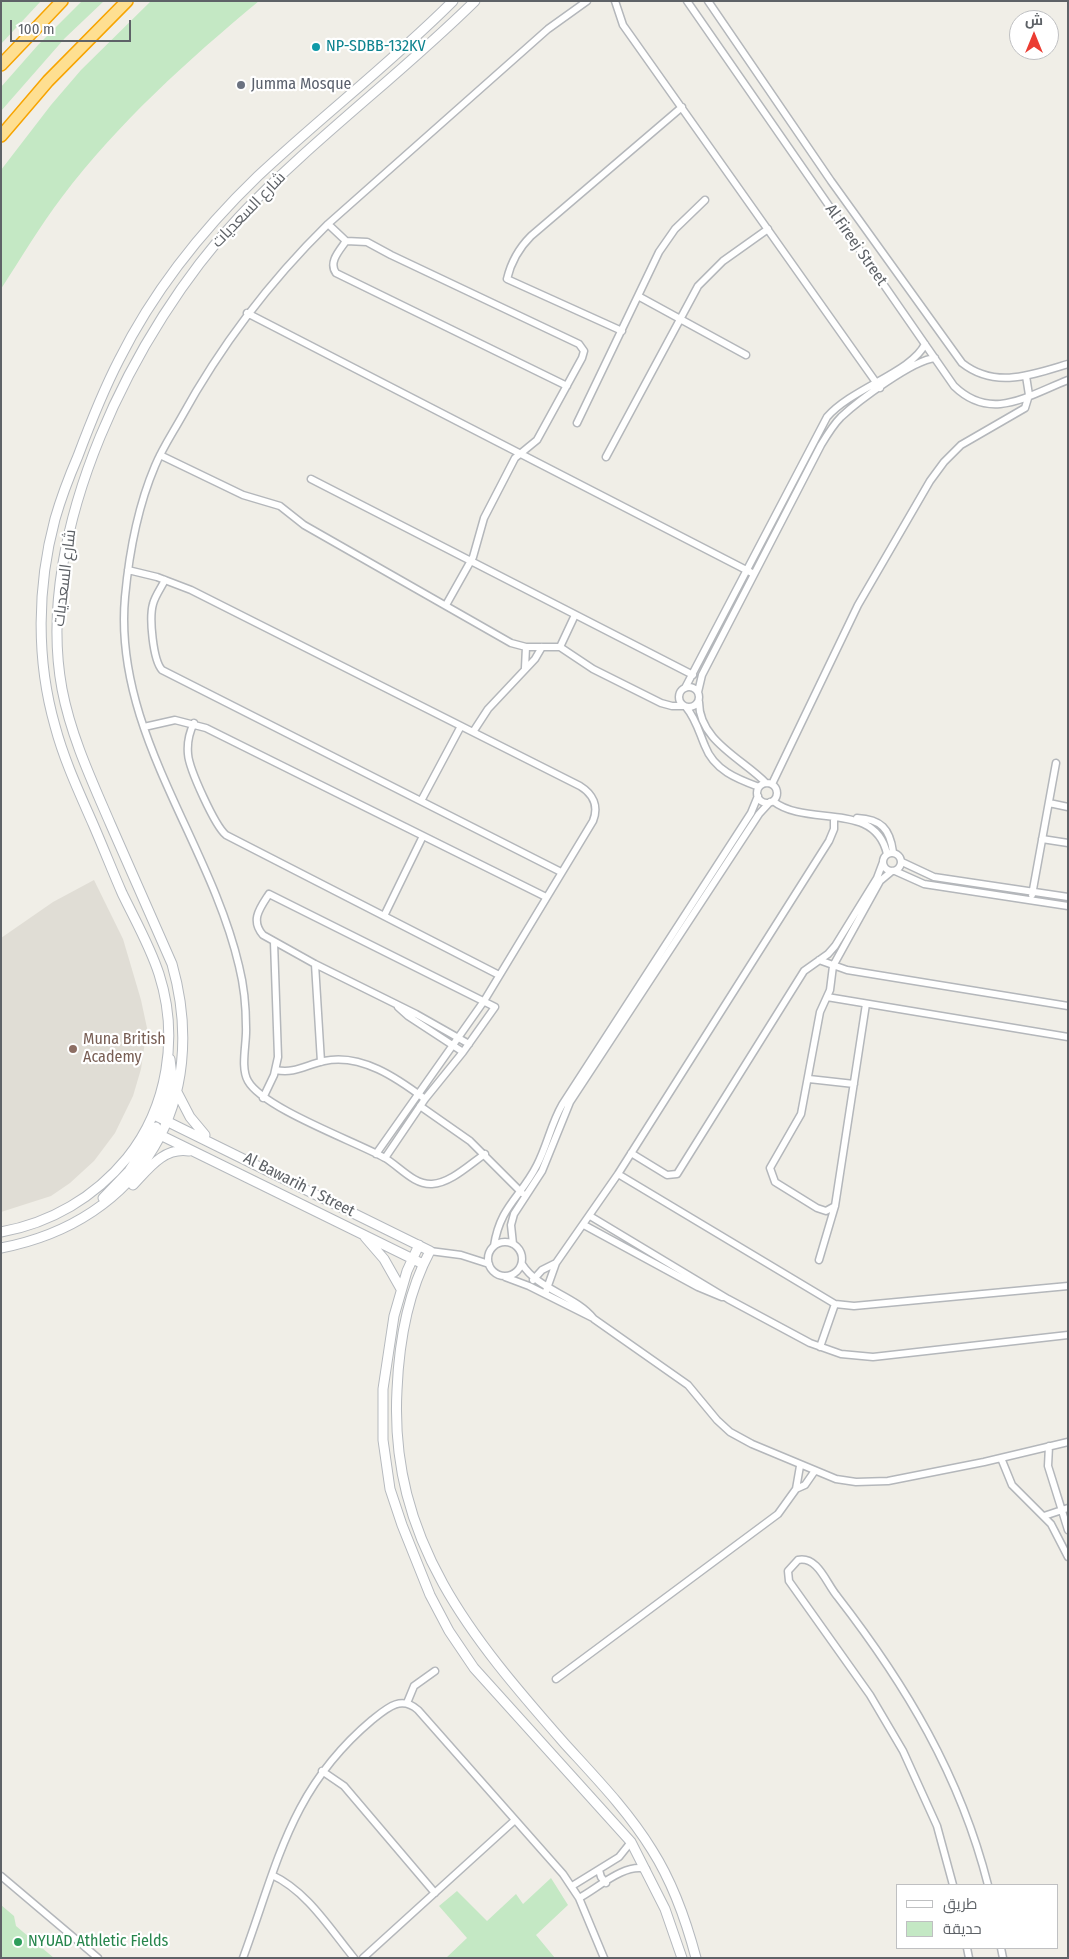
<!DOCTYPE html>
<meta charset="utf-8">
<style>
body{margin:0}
#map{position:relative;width:1069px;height:1959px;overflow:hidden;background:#f0eee7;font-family:"Fira Sans Condensed",Cairo,sans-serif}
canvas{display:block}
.frame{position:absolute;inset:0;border:2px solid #5e6267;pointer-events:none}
.legend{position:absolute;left:896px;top:1884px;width:162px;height:65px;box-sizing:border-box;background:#fff;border:1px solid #bfc0c2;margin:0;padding:6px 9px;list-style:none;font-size:15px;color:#5e6267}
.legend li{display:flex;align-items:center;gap:10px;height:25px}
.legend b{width:25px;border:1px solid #bfc0c2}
.north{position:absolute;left:1009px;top:10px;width:50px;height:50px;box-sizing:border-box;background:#fff;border:1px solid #bfc0c2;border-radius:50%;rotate:0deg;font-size:14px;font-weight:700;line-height:20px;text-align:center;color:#5e6267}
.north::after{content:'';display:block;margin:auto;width:18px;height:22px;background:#eb3c32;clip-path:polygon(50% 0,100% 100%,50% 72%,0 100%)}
.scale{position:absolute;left:10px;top:20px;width:121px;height:22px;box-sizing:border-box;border:2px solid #5e6267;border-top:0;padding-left:6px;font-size:15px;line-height:18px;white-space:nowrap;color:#5e6267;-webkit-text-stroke:4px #fff;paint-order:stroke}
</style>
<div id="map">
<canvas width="1069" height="1959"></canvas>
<div class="frame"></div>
<ul class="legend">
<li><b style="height:6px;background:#fff"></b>طريق</li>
<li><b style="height:14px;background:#c4e8c4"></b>حديقة</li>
</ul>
<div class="north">ش</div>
<div class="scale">100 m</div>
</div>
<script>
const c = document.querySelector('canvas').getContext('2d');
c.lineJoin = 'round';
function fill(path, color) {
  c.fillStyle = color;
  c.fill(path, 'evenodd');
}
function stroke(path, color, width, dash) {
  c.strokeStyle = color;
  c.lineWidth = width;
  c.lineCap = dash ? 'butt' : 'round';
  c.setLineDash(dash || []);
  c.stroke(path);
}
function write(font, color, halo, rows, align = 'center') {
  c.font = font + ' "Fira Sans Condensed",Cairo,sans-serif';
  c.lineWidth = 4.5;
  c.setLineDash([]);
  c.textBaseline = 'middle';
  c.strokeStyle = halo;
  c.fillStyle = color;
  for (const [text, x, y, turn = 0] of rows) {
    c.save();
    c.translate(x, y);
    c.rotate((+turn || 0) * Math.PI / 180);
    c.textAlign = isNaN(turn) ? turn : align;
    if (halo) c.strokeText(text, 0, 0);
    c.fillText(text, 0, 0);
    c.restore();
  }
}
const education = new Path2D(`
 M 94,880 L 123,939 L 141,1000 L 147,1028 L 141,1069 L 133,1096 L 115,1133 L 94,1161 L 70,1183 L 51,1196 L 1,1212 L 1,938 L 53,902 Z`);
const green = new Path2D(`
 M 1,1 L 41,1 L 1,44 Z
 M 82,1 L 104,1 L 65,38 L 1,111 L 1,87 L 38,45 Z
 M 151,1 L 259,1 C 188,60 118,123 62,197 C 40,226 21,258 1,289 L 1,170 L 51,105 L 81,70 Z
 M 551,1878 L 568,1905 L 536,1935 L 555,1958 L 446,1958 L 467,1938 L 439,1906 L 457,1891 L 487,1921 L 516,1894 L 523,1904 Z
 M 1,1905 L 14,1916 L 16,1926 L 54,1958 L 1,1958 Z`);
const street = new Path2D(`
 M 615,1 L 623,25 L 880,388
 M 687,1 L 954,386 C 991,422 1027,396 1068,380
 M 708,1 L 831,181 L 962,363 C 995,389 1031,375 1068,364
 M 328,224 L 346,241 L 367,242 L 391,255 L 579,344 L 584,351 L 582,358 L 537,440 L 515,458 L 484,518 L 473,557 L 446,605
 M 346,241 C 340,250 328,262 336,273 L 567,386
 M 638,296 L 746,355
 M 247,313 L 754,574
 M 622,331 L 507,279 C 511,262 519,248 531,236 L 682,107
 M 577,423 L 659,252 L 675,229 L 705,200
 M 160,455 L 243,495 L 280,506 L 304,525 L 511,643 L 526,647 L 560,647 L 593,669 L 661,703 L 672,706 L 683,706
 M 606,457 L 698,286 L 723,261 L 768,229
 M 311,479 L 693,675
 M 128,570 L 157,577 L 191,590 L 580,786 C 593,794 599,806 593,821 L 484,1001 L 376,1154
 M 165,580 C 161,588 155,596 153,604 C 149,618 153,660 162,670 L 561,872
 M 560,647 L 575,615
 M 525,668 L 526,647
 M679 697a10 10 0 1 1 20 0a10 10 0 1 1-20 0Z
 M 685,688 L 827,417 C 852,388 912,372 925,344
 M 698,692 L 702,675 L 821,445 C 827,435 833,425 841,417 C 858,401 913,360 935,358
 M 699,702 C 699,741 743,759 766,783
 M 686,707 C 696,719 699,732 705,746 C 714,770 737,779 759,787
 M 194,723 C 189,733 187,743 188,754 C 189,769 215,826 226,835 L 499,975
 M 144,727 L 175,720 L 206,728 L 546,897
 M 473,732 L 488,709 L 535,659 L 542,647
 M757 793a10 10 0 1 1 20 0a10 10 0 1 1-20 0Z
 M 772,784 L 858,605 L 930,481 L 944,462 L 961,445 L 1025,408 L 1029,395 L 1026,376
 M 421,801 L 461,726
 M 773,801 C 807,828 875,800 887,854
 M 1049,803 L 1068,807
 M 857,818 C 881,819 890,829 893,852
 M 1042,839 L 1068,843
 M883 862a9 9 0 1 1 18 0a9 9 0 1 1-18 0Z
 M 902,862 L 934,877 L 1068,897
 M 895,871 L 924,884 L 1068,906
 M 1032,895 L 1056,763
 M 384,916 L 423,836
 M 819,960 L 847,970 L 1068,1006
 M 315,964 L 321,1062
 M 827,997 L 1068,1037
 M 398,1007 L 408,1016 L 463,1052
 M 276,1070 C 294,1074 306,1065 324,1061 C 361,1053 397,1078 425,1099
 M 809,1079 L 854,1084
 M 263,1098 L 274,1075 L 278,1057 L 274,942
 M 420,1106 L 470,1141 L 522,1193
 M 631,1153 L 667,1175 L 677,1174 L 804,971 L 828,954 L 835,946 L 877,878 L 883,862
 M 485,1154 C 470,1164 451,1183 432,1184 C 414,1185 400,1167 385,1158 C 354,1141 263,1108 248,1081 C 240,1067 247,1043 246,1027 C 246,1007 244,986 239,966 C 210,841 113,731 125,597 C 129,554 138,506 155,466 C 162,449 172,434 181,418 C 221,345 269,282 328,224 L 548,29 L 587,1
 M 385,1158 L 425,1099 L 463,1052 L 495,1007 L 269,894 C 260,908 250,920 263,935 L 315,964 L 416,1014 L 469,1044
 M 618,1174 L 835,1304 L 854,1306 L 1068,1286
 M 835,1206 L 826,1211 L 817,1208 L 775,1182 L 770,1168 L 801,1114 L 820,1012 L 830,990 L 833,966 L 880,881 L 892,871
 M 590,1216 L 728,1299 L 810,1343 L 841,1354 L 873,1357 L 1068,1335
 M 584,1225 L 698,1287 L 722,1297
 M488 1259a17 17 0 1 1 34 0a17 17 0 1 1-34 0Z
 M 513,1244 L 511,1225 L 514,1214 L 542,1171 L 570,1102 L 759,814 L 770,802
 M 494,1246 C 500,1206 521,1197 537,1165 C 547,1146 551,1124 562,1105 L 751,813 L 758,796
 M 430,1251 L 461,1255 L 489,1264
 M 819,1260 L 835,1206 L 866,1004
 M 522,1264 C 538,1290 575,1295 594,1319 L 688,1385 L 717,1420 L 730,1432 L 752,1444 L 836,1479 L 856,1482 L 888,1481 L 984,1462 L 1068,1442
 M 505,1277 L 529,1286 L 593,1318
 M 533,1280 L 542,1270 L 556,1263
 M 545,1294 L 556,1263 L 618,1174 L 829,841 L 834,829 L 834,817
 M 820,1347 L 835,1304
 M 1049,1446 L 1048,1466 L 1068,1530
 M 1001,1458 L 1012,1485 L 1051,1524 L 1068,1557
 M 796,1489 L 805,1485 L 814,1472
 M 1044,1516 L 1068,1508
 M 556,1679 L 778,1514 L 796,1489 L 800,1466
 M 407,1703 L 414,1686 L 435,1671
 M 322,1771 L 344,1786 L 435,1893
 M 599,1870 L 601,1877 L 606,1883
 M 272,1875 C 307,1891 330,1929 354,1958
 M 1,1876 L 98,1958
 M 953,1885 L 937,1826 L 903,1751 L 870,1695 L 789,1581 L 788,1571 L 798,1560 C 818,1556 826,1583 837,1596 C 906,1685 960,1775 988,1885
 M 572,1886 L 619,1857 L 631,1842
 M 579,1898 C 598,1888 624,1863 646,1869
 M 967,1948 L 969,1958
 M 1001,1948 L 1003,1958
 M 243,1958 C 278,1863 290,1789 372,1720 C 387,1708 401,1695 418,1710 L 563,1874 L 579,1898 L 604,1958
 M 363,1958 L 515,1820`);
const secondary = new Path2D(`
 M 177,1092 L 190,1117 L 205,1135
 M 154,1115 L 430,1251 C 407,1294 399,1342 397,1390 C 389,1541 472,1638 565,1744 C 596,1778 628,1811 652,1850 C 673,1883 686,1920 696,1958
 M 162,1117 L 172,1076 L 170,1059
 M 148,1129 L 423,1264
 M 133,1185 C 149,1168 164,1147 189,1151
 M 103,1198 L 129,1171 L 155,1132 L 156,1127
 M 1,1232 C 51,1223 95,1197 127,1158 C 168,1107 179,1036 159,974 C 150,946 135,920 122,893 C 112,870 103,847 93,824 C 79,792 64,760 55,726 C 36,660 37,586 55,519 C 61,498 69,477 78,456 C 90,424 103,391 119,360 C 153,292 204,228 258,176 C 322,116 391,63 453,1
 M 365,1237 L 384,1259 L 401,1289
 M 419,1245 L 407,1271 L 394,1316 L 383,1389 L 383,1440 L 390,1489 L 402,1525 L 430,1595 L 449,1631 L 474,1668 L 631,1842 L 665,1909 L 682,1958
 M 1,1248 C 142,1221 211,1101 172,964 C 151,917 131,870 110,823 C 91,779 71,736 62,689 C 33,533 134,329 239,217 C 312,140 399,76 475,1`);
const highway = new Path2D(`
 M 1,65 L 62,1
 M 1,136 L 48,81 L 127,1`);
const markers = [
 [316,47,5,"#0f9aa8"],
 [241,85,5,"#6b7280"],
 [73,1049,5,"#8d6e63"],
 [18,1942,5,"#2e9e5b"]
];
const cultureNames = [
 ["NP-SDBB-132KV",326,47]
];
const worshipNames = [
 ["Jumma Mosque",251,85]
];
const streetNames = [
 ["شارع السعديات",249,210,-46],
 ["Al Fireej Street",856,245,55],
 ["شارع السعديات",65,578,-83],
 ["Al Bawarih 1 Street",299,1185,27]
];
const educationNames = [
 ["Muna British",83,1040],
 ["Academy",83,1058]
];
const leisureNames = [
 ["NYUAD Athletic Fields",28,1942]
];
fill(education, '#e0ddd5');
fill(green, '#c4e8c4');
stroke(street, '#b4b7bb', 9);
stroke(secondary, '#b5b9be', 11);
stroke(highway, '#f7a400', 14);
stroke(street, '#fff', 6);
stroke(secondary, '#fff', 9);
stroke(highway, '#fedf91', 11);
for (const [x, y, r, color] of markers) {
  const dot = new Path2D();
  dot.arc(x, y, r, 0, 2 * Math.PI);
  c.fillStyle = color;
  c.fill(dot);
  stroke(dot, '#fff', 2);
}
write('16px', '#0d838f', '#fff', cultureNames, 'left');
write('16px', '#5b616d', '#fff', worshipNames, 'left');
write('16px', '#5e6267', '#fff', streetNames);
write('16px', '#785e54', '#fff', educationNames, 'left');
write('16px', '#27864d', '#fff', leisureNames, 'left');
</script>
